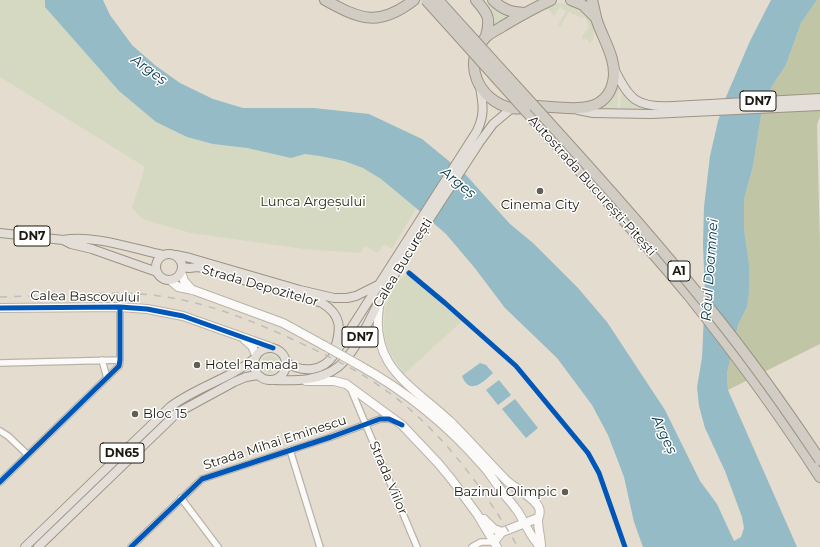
<!DOCTYPE html>
<meta charset="utf-8">
<style>
body{margin:0}
canvas{display:block;background:#e3dccf}
</style>
<canvas width="820" height="547"></canvas>
<script>
const c = document.querySelector('canvas').getContext('2d');
c.lineJoin = 'round';
function fill(path, color) {
  c.fillStyle = color;
  c.fill(path, 'evenodd');
}
function stroke(path, color, width, dash) {
  c.strokeStyle = color;
  c.lineWidth = width;
  c.lineCap = dash ? 'butt' : 'round';
  c.setLineDash(dash || []);
  c.stroke(path);
}
function write(font, color, halo, rows, align = 'center') {
  c.font = font + ' Montserrat,sans-serif';
  c.lineWidth = 3;
  c.setLineDash([]);
  c.textBaseline = 'middle';
  c.strokeStyle = halo;
  c.fillStyle = color;
  for (const [text, x, y, turn = 0] of rows) {
    c.save();
    c.translate(x, y);
    c.rotate((+turn || 0) * Math.PI / 180);
    c.textAlign = isNaN(turn) ? turn : align;
    if (halo) c.strokeText(text, 0, 0);
    c.fillText(text, 0, 0);
    c.restore();
  }
}
const green = new Path2D(`
 M 0,0 L 45,0 L 45,7 L 119,91 L 156,122 L 187,137 L 213,144 L 247,148 L 291,158 L 305,154 L 320,156 L 344,161 L 363,168 L 381,179 L 416,208 L 392,249 L 384,244 L 378,253 L 365,246 L 360,253 L 304,249 L 191,233 L 142,219 L 132,208 L 145,167 L 0,77 Z
 M 489,3 L 501,14 L 510,16 L 493,25 L 492,13 L 486,6 Z
 M 559,3 C 567,3 576,5 582,10 C 591,18 599,34 590,44 L 586,38 L 584,40 L 581,37 L 589,28 L 585,17 L 583,17 L 582,18 L 569,12 L 560,27 L 558,25 L 566,11 L 560,7 L 554,16 L 549,10 L 543,8 Z
 M 617,86 L 619,89 L 617,112 L 593,111 L 612,96 Z
 M 621,93 C 636,111 650,110 672,110 L 620,112 Z
 M 407,275 L 462,321 L 404,374 C 397,364 390,355 386,342 C 381,322 385,284 407,275 Z
 M261 364a9 9 0 1 1 18 0a9 9 0 1 1-18 0Z`);
const forest = new Path2D(`
 M 817,0 L 820,0 L 820,116 L 817,125 L 820,247 L 820,344 L 728,390 L 727,373 L 738,325 L 747,307 L 749,294 L 749,263 L 744,229 L 744,200 L 753,166 L 761,116 L 772,86 L 786,65 L 801,23 Z`);
const water = new Path2D(`
 M 45,0 L 103,0 L 110,15 L 132,45 L 156,66 L 180,83 L 213,99 L 243,108 L 314,108 L 369,114 L 422,139 L 466,175 L 510,224 L 533,243 L 578,288 L 607,322 L 665,410 L 700,481 L 717,504 L 734,541 L 741,537 L 744,528 L 742,517 L 725,471 L 705,428 L 699,406 L 697,387 L 702,358 L 705,293 L 703,245 L 704,207 L 710,156 L 718,121 L 726,97 L 750,41 L 771,0 L 817,0 L 801,23 L 786,65 L 772,86 L 761,116 L 753,166 L 744,200 L 744,229 L 749,263 L 749,294 L 747,307 L 738,325 L 727,373 L 728,390 L 797,547 L 643,547 L 634,522 L 624,477 L 608,435 L 592,405 L 557,358 L 505,308 L 474,267 L 446,234 L 416,208 L 381,179 L 363,168 L 344,161 L 320,156 L 305,154 L 291,158 L 247,148 L 213,144 L 187,137 L 156,122 L 119,91 L 45,7 Z
 M 480,363 L 486,365 L 493,373 C 483,382 470,396 462,376 Z
 M 499,380 L 511,395 L 498,405 L 486,390 Z
 M 515,399 L 538,428 L 526,438 L 502,409 Z`);
const street = new Path2D(`
 M 102,360 L 107,378
 M 0,363 L 120,360
 M 350,387 L 417,547
 M 0,431 L 8,436 L 28,455
 M 290,450 L 320,547
 M 0,482 L 119,366 L 120,360 L 120,307
 M 181,498 L 218,547
 M 131,547 L 202,479 L 331,437 L 380,419 L 389,419 L 393,420
 M 472,547 L 481,542 L 494,542`);
const secondary = new Path2D(`
 M 181,272 L 184,281 L 192,290
 M 170,280 L 178,287 L 193,290 L 283,323 L 325,346
 M 380,301 C 367,367 412,385 452,423 C 471,442 488,462 507,481 C 515,488 535,498 539,508 C 541,512 539,516 538,520 C 538,529 541,538 541,547
 M 0,308 L 120,307 L 147,309 L 183,316 L 273,348
 M 245,340 L 252,346 L 256,355
 M 357,364 C 406,391 448,425 484,467 C 490,474 495,482 501,490 C 505,496 511,502 516,509 C 520,514 522,519 525,524 C 529,532 534,540 540,547
 M 306,381 L 334,381 L 346,384 L 402,425 L 438,463 L 452,480 L 477,514 L 497,547
 M 484,519 L 494,529 L 502,532
 M 494,542 L 502,532 L 538,518`);
const primary = new Path2D(`
 M 614,68 C 629,100 637,108 673,106 L 820,98
 M 578,110 L 593,113 L 651,114 L 820,106
 M 0,233 L 63,240 C 92,234 134,249 163,255
 M 63,240 L 71,244 L 92,249 L 157,272
 M156 267a13 13 0 1 1 26 0a13 13 0 1 1-26 0Z
 M 176,255 L 190,258 L 300,290 L 334,298 L 347,298 L 356,296 L 378,285
 M 182,267 L 189,268 L 198,267 L 322,303 C 342,315 341,329 335,348
 M254 364a16 16 0 1 1 32 0a16 16 0 1 1-32 0Z
 M 286,362 C 303,374 323,371 334,355 L 477,131 C 485,114 483,105 480,87
 M 274,380 C 296,381 320,381 338,367 C 358,351 373,310 387,287 C 416,238 448,191 479,143 L 493,124 L 512,108
 M 25,547 L 170,407 C 196,387 230,379 255,358
 M 38,547 L 177,413 L 234,382 L 246,377 L 258,375`);
const highway = new Path2D(`
 M 325,0 C 361,20 379,27 414,0
 M 476,0 C 488,14 491,18 486,36
 M 493,0 C 503,10 511,12 524,13
 M 551,0 C 534,8 518,17 503,26 C 497,30 489,33 485,38 C 461,63 479,101 511,108 C 519,110 529,106 538,106 C 564,107 605,118 613,82 C 618,61 603,39 597,21 C 595,14 594,7 592,0
 M 571,0 L 583,5 L 596,18
 M 525,110 C 581,172 637,233 690,297 C 736,355 780,415 820,477`);
const rail = new Path2D(`
 M 0,297 C 27,296 53,295 80,294 C 109,293 138,292 166,297 C 211,304 253,321 294,340 C 326,355 360,371 388,392 C 443,432 484,489 518,547`);
const secondaryBridge = new Path2D(`
 M 325,346 L 357,364`);
const highwayBridge = new Path2D(`
 M 426,0 L 525,110
 M 438,0 C 533,106 631,209 719,320 C 755,365 788,412 820,460`);
const cycleway = new Path2D(`
 M 409,273 L 445,303 L 516,366 L 588,453 L 599,473 L 625,547
 M 0,308 L 120,307 L 147,309 L 183,316 L 273,348
 M 0,482 L 119,366 L 120,360 L 120,307
 M 131,547 L 202,479 L 331,437 L 380,419 L 389,419 L 402,425`);
const markers = [
 [540,191,4,"#635e54"],
 [197,365,4,"#635e54"],
 [135,414,4,"#635e54"],
 [565,492,4,"#635e54"]
];
const shields = [
 [758,101,36],
 [32,236,36],
 [679,271,22],
 [360,337,36],
 [122,453,44]
];
const shieldNames = [
 ["DN7",758,101],
 ["DN7",32,236],
 ["A1",679,271],
 ["DN7",360,337],
 ["DN65",122,453]
];
const streetNames = [
 ["Autostrada București-Pitești",592,186,48],
 ["Calea București",403,263,-59],
 ["Strada Depozitelor",260,286,16],
 ["Calea Bascovului",85,297,1],
 ["Strada Mihai Eminescu",275,443,-18],
 ["Strada Viilor",388,478,67]
];
const parkNames = [
 ["Lunca Argeșului",313,202]
];
const poiNames = [
 ["Cinema City",540,205,"center"],
 ["Hotel Ramada",205,365],
 ["Bloc 15",143,414],
 ["Bazinul Olimpic",557,492,"right"]
];
const waterNames = [
 ["Argeș",149,70,36],
 ["Argeș",458,183,39],
 ["Râul Doamnei",710,270,-86],
 ["Argeș",664,435,65]
];
fill(green, '#d6d9c1');
fill(forest, '#c0c5a5');
fill(water, '#95bbc7');
stroke(street, '#b9b4aa', 8);
stroke(secondary, '#b9b4aa', 10);
stroke(primary, '#9c9385', 10);
stroke(highway, '#9c9385', 12);
stroke(street, '#fbfaf8', 5.5);
stroke(secondary, '#fbfaf8', 8);
stroke(primary, '#e3dfd8', 8);
stroke(highway, '#d2cdc4', 10);
stroke(rail, '#bfbdbb', 1.5, [7, 7]);
stroke(secondaryBridge, '#b9b4aa', 10, []);
stroke(highwayBridge, '#9c9385', 12, []);
stroke(secondaryBridge, '#fbfaf8', 8);
stroke(highwayBridge, '#d2cdc4', 10);
stroke(cycleway, '#0057b8', 5);
for (const [x, y, r, color] of markers) {
  const dot = new Path2D();
  dot.arc(x, y, r, 0, 2 * Math.PI);
  c.fillStyle = color;
  c.fill(dot);
  stroke(dot, '#fff', 1.5);
}
for (const [x, y, w] of shields) {
  const box = new Path2D();
  box.roundRect(x - w / 2, y - 10, w, 20, 3);
  c.fillStyle = '#fff';
  c.fill(box);
  stroke(box, '#1e1a11', 1);
}
write('bold 12px', '#1e1a11', null, shieldNames);
write('13px', '#1e1a11', '#fff', streetNames);
write('13px', '#262f0a', '#fff', parkNames);
write('13px', '#1e1a11', '#fff', poiNames, 'left');
write('italic 14px', '#003444', '#fff', waterNames);
</script>
